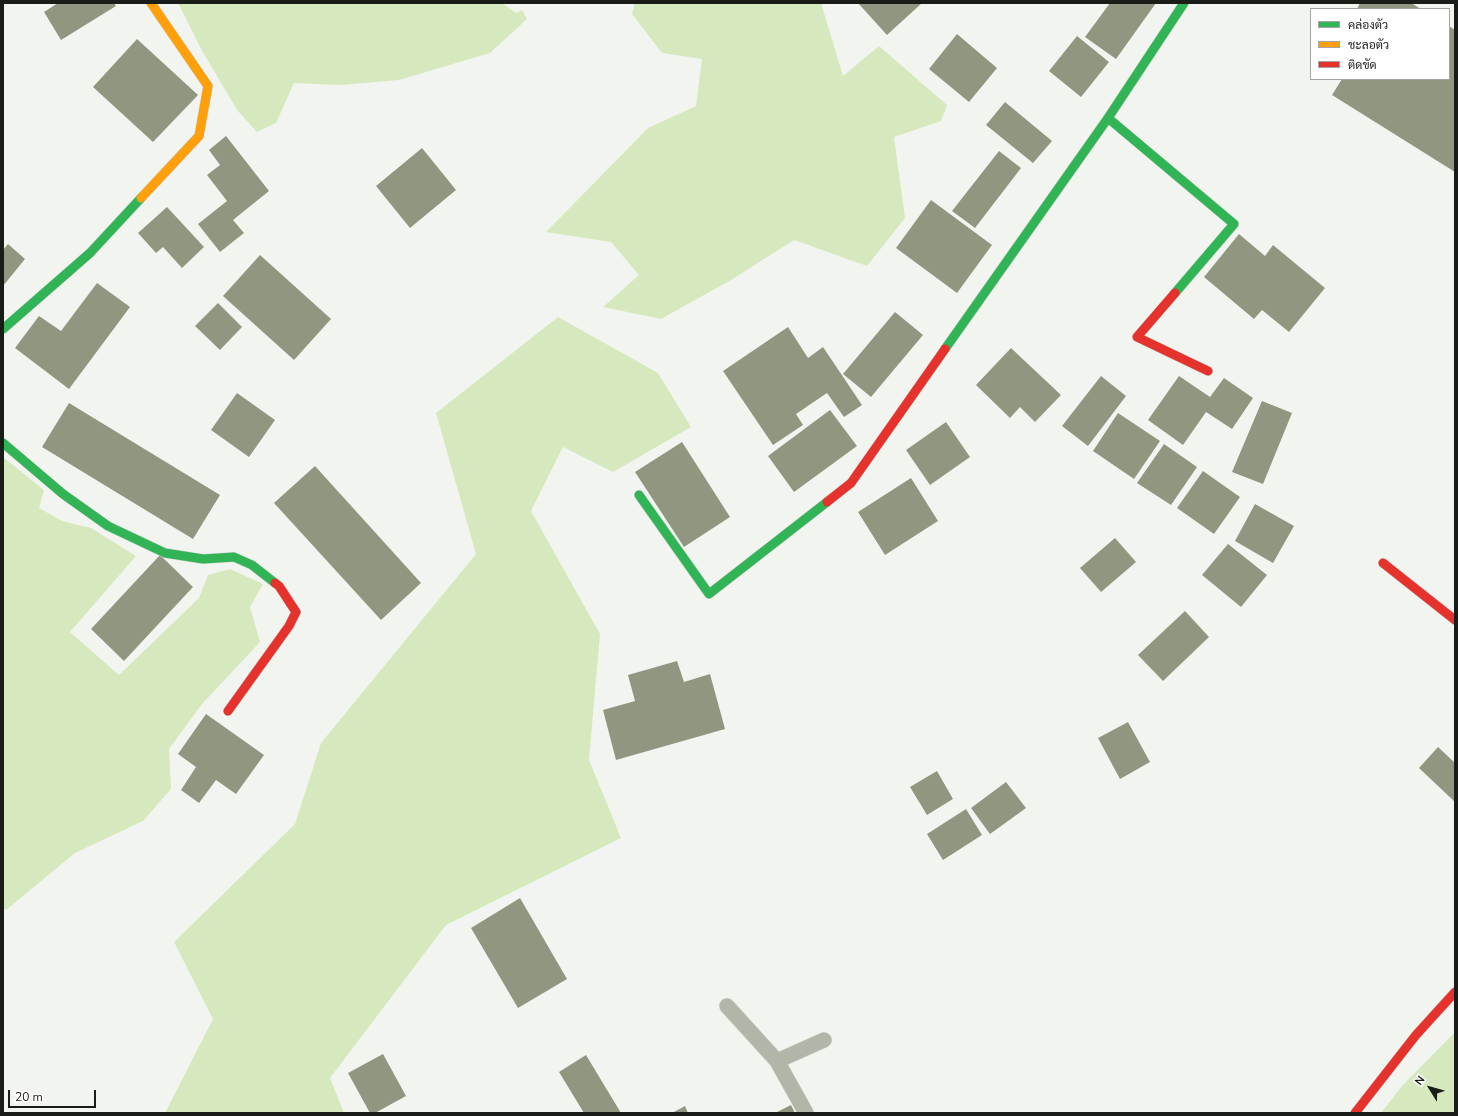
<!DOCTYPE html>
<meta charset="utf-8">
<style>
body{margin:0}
#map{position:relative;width:1458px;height:1116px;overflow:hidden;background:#f2f5ef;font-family:"Nunito Sans",Sarabun,sans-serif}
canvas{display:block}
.frame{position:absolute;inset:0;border:4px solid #1a1c18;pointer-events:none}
.legend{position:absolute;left:1310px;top:8px;width:140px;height:72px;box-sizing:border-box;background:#fff;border:1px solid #a3a4a3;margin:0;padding:5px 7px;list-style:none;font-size:12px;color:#1a1c18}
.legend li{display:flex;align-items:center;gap:8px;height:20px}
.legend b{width:20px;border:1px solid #a3a4a3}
.north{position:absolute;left:1410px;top:1068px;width:40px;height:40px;-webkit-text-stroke:3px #fff;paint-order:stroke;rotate:307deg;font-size:11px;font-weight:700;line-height:16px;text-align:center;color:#1a1c18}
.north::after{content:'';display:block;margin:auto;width:14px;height:18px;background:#1a1c18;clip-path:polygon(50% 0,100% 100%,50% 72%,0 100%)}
.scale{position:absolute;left:8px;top:1090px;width:88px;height:18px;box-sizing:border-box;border:2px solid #1a1c18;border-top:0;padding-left:5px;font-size:12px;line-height:14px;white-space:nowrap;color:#1a1c18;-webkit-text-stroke:3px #fff;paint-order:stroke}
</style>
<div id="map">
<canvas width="1458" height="1116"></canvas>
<div class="frame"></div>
<ul class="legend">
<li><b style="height:5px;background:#30b455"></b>คล่องตัว</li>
<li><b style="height:5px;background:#ff9f0a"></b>ชะลอตัว</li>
<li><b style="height:5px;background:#e5322d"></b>ติดขัด</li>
</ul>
<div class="north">N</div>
<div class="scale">20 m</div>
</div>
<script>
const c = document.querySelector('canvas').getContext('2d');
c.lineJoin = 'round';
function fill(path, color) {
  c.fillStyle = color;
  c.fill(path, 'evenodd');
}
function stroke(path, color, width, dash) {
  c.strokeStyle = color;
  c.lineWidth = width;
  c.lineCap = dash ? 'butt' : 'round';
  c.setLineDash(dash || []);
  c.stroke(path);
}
const green = new Path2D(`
 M 178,3 L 502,3 L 516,13 L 522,10 L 527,19 L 490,53 L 399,80 L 340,85 L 294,83 L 276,123 L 257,132 L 237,110 L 201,49 Z
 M 635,3 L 821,3 L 843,76 L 879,46 L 947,105 L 941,121 L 894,137 L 905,218 L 867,266 L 794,240 L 731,280 L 661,319 L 603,307 L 639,275 L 611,242 L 546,232 L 648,128 L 696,106 L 702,59 L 662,53 L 632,14 Z
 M 558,317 L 658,373 L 691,427 L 613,472 L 563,447 L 531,511 L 600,634 L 589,760 L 621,838 L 446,925 L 330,1078 L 344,1113 L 165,1113 L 213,1019 L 174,942 L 295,824 L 321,743 L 476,554 L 436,413 Z
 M 3,457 L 44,490 L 39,508 L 62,521 L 91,528 L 136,556 L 70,632 L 119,675 L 199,598 L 208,575 L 230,569 L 263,584 L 250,607 L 260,642 L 202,704 L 169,749 L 171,789 L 143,821 L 75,853 L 6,910 L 3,908 Z
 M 1455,1032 L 1455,1113 L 1381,1113 L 1402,1086 Z`);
const building = new Path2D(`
 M 58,3 L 114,3 L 116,6 L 61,40 L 44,12 Z
 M 858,3 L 922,3 L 887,35 Z
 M 1110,3 L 1156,3 L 1116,59 L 1085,37 Z
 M 1360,3 L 1411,3 L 1421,9 L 1357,9 Z
 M 1449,26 L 1455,30 L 1455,172 L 1332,95 L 1342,79 L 1449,79 Z
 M 957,34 L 997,68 L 969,102 L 929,69 Z
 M 1077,36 L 1109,62 L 1081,97 L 1049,71 Z
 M 137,39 L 198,95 L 153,142 L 93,87 Z
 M 1005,102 L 1052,141 L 1033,163 L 986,125 Z
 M 226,136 L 269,191 L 233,220 L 244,233 L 220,252 L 198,224 L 227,201 L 207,175 L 220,165 L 209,150 Z
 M 422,148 L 456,190 L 410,228 L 376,186 Z
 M 999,151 L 1021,168 L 975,228 L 952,211 Z
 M 931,200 L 992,245 L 957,293 L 896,248 Z
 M 167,207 L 204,247 L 182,268 L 163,247 L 156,253 L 138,233 Z
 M 1239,234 L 1265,256 L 1273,245 L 1325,288 L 1289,332 L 1262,310 L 1254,319 L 1204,277 Z
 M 8,244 L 25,259 L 3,286 L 3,250 Z
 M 260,255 L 331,319 L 294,360 L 223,296 Z
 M 97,283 L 130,307 L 69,389 L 15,348 L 39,316 L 61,331 Z
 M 218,303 L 242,327 L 220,350 L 195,326 Z
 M 895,312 L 923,335 L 871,397 L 843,374 Z
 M 788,327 L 808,358 L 823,347 L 862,405 L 844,417 L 827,393 L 796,414 L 803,425 L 773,445 L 723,371 Z
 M 1011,348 L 1061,395 L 1035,422 L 1020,407 L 1010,418 L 976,385 Z
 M 1101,376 L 1126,396 L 1088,446 L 1062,426 Z
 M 1179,376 L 1210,397 L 1224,378 L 1253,398 L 1232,429 L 1206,412 L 1183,445 L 1148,420 Z
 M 237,393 L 275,420 L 249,457 L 211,430 Z
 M 1262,401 L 1292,413 L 1263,484 L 1232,472 Z
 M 69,403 L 220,495 L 193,539 L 42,447 Z
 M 830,410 L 857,446 L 794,492 L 768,456 Z
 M 1118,413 L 1160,441 L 1134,479 L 1093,451 Z
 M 946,422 L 970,457 L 930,485 L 906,450 Z
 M 682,442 L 730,517 L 684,547 L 635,472 Z
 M 1164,444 L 1197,467 L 1171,505 L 1137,483 Z
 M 315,466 L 421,583 L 381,620 L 274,503 Z
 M 1203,471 L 1240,497 L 1214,534 L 1177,508 Z
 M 911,478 L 938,521 L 885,555 L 858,512 Z
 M 1255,504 L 1294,526 L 1273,563 L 1235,541 Z
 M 1115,538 L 1136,562 L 1101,592 L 1080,568 Z
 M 1228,544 L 1267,575 L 1241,607 L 1202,575 Z
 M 160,555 L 193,587 L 124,661 L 91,629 Z
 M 1185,611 L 1209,637 L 1163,681 L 1138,655 Z
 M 677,661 L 684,682 L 710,674 L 725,729 L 616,760 L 603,710 L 635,701 L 628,675 Z
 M 206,714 L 264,755 L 236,794 L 216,780 L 199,803 L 181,790 L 196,767 L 178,754 Z
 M 1128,722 L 1150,762 L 1120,779 L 1098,738 Z
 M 1438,747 L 1455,763 L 1455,802 L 1419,768 Z
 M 937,771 L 953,799 L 927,815 L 910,787 Z
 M 1006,782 L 1026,808 L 990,834 L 971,808 Z
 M 966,809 L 982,835 L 943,860 L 927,834 Z
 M 520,898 L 567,979 L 518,1008 L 471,928 Z
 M 383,1054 L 406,1096 L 375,1113 L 370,1113 L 348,1073 Z
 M 586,1055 L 621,1113 L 584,1113 L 559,1072 Z
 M 791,1105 L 795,1113 L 775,1113 Z
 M 685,1106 L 688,1113 L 672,1113 Z`);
const lane = new Path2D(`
 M 727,1006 L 777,1061 L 806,1113
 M 777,1061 L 824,1040`);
const fast = new Path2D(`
 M 1108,118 L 1234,224 L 1175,293
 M 3,329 L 90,253 L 141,198
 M 945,349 L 1108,118 L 1184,3
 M 3,443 L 63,494 L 108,526 L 165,553 L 203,559 L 234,557 L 252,565 L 275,583
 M 639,495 L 709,594 L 827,502`);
const slow = new Path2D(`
 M 141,198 L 199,136 L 208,86 L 151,3`);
const jam = new Path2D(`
 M 1175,293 L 1137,337 L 1208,371
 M 827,502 L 851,483 L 945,349
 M 1383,563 L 1455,620
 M 228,711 L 289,626 L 296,612 L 279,586 L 275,583
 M 1355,1113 L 1416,1035 L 1455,992`);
fill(green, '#d6e9be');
fill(building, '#909780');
stroke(lane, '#cfd1cd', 16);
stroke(fast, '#cfd1cd', 10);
stroke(slow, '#cfd1cd', 10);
stroke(jam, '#cfd1cd', 10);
stroke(lane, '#b1b7a8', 15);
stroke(fast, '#30b455', 9);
stroke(slow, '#ff9f0a', 9);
stroke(jam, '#e5322d', 9);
</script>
